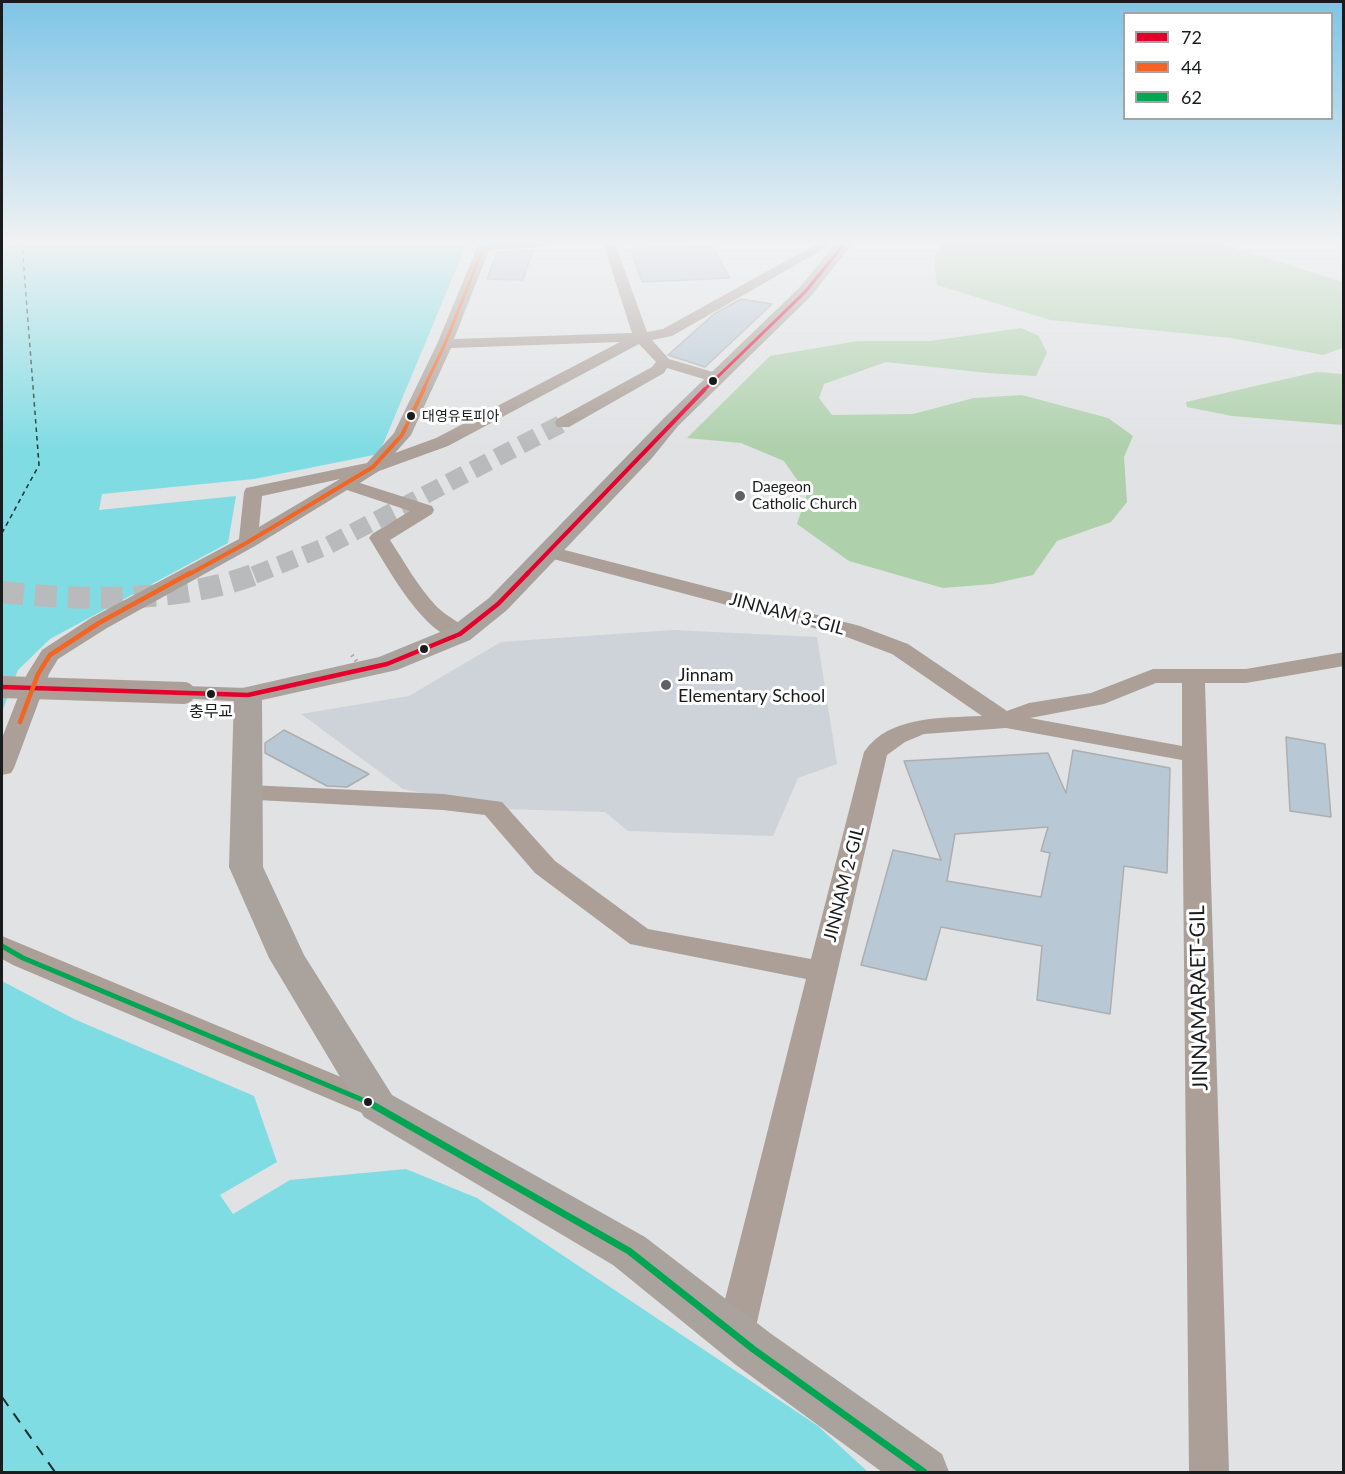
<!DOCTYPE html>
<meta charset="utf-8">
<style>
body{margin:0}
#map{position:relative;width:1345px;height:1474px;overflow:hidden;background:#e0e2e4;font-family:Lato,sans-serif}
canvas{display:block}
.frame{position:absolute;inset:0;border:3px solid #191b1c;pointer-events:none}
.legend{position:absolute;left:1123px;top:12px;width:210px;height:108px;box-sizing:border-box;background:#fff;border:2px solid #a3a4a4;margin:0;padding:8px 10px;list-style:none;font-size:18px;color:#191b1c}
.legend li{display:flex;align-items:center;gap:12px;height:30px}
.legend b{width:30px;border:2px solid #a3a4a4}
</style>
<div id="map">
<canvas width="1345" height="1474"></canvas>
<div class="frame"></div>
<ul class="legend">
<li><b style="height:8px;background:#e4002b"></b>72</li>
<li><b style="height:8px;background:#f26522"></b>44</li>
<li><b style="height:8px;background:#00a651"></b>62</li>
</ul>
</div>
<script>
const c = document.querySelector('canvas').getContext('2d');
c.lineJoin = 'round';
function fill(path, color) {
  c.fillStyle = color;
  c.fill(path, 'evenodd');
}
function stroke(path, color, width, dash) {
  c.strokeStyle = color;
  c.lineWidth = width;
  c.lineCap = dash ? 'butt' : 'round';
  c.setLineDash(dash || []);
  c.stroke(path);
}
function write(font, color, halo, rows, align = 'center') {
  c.font = font + ' Lato,"Noto Sans KR",sans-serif';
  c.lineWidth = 6;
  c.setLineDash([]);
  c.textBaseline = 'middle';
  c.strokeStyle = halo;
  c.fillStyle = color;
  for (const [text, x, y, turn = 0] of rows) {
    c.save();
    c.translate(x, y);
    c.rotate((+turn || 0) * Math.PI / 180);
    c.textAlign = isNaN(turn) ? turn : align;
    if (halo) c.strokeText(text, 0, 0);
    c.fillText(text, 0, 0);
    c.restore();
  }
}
const built = new Path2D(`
 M 673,630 L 817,637 L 837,764 L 798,778 L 773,836 L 628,831 L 605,812 L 505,809 L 403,789 L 301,714 L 409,696 L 501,642 Z`);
const forest = new Path2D(`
 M 943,243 L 1218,243 L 1343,282 L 1343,348 L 1323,355 L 1231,338 L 1050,320 L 937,285 L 934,258 Z
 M 1021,328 L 1039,336 L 1047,353 L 1036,376 L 988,373 L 886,362 L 824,384 L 819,398 L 832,415 L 913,414 L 974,398 L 1022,395 L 1108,418 L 1133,436 L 1124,457 L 1127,502 L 1111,522 L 1057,541 L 1033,575 L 992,584 L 943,588 L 849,561 L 797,524 L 807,494 L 784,461 L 741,443 L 687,438 L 770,356 L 858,341 L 930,341 Z
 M 1316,372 L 1343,374 L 1343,425 L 1232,416 L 1187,407 L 1186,402 Z`);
const water = new Path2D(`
 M 2,243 L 467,243 L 379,454 L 254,479 L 102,494 L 99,510 L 236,496 L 228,543 L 50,639 L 18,670 L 2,712 Z
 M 2,981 L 74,1019 L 254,1096 L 277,1162 L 220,1195 L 233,1214 L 290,1180 L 406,1169 L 477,1198 L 818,1426 L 868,1472 L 2,1472 Z`);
const ferryFar1 = new Path2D(`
 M 2,533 L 39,465 L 22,243`);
const ferry = new Path2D(`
 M 2,1397 L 55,1472`);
const building = new Path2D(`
 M 712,246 L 730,278 L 642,282 L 631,249 Z
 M 533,250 L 523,280 L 487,279 L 497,252 Z
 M 741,299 L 772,304 L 705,367 L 668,355 L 714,314 Z
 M 284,730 L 369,774 L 347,787 L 327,786 L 265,753 L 265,743 Z
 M 1286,737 L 1325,744 L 1331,817 L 1290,811 Z
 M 1073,750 L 1170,768 L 1167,873 L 1124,866 L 1110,1014 L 1037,1000 L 1042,946 L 941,927 L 926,980 L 861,965 L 893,850 L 941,860 L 904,761 L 1048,753 L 1066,793 ZM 1048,827 L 1041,851 L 1050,853 L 1041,897 L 947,881 L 955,834 Z`);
const minorTunnelFar1 = new Path2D(`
 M 254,575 L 327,546 L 563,423`);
const minorTunnel = new Path2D(`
 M 2,592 C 82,601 182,603 258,573`);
const minor = new Path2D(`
 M 479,243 L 548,243 L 542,247 L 489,250 L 454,339 L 632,333 L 603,243 L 615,243 L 647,332 L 663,329 L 818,243 L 834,243 L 672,336 L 652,340 L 669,359 L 723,375 L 725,378 L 723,381 L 717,383 L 667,368 L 664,373 L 569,427 L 557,427 L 555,423 L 557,419 L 652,367 L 656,362 L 639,344 L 448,446 L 379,471 L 360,483 L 432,506 L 434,510 L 432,514 L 390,540 C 405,563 418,587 437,607 C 447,617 463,623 471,634 L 468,639 C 429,648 387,565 369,538 L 372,534 L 410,511 L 347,490 L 255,546 L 107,628 L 58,659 L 49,674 L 14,768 L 11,773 L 2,775 L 2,738 L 27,674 L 42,650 L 91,618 L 239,539 L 244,492 L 246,488 L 367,463 L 394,433 L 437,344 ZM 620,342 L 436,438 L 395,453 L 411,435 L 451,348 ZM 340,479 L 259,527 L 262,496 Z
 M 549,546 L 860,626 L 908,644 L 1007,711 L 1029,703 L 1091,693 L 1153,669 L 1246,669 L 1344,652 L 1344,666 L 1246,683 L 1205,683 L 1229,1472 L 1189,1472 L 1182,760 L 1006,728 L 924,734 L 905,742 L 887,755 L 754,1335 L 748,1347 L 735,1352 L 722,1347 L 716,1335 L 806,979 L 630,944 L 535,873 L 485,815 L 443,810 L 239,799 L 235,793 L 239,787 L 248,785 L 443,794 L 502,802 L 555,861 L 648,929 L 811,959 L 864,752 C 889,715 943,718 982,716 L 892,654 L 844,636 L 542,556 L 539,552 L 542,548 ZM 1156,683 L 1182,683 L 1182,746 L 1030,718 L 1104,704 Z
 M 184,686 L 248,688 L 256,690 L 260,695 L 256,700 L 248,702 L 176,698 L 173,693 L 176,688 Z
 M 2,936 L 389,1097 L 394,1106 L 389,1115 L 378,1119 L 367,1115 L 13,965 L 2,959 Z`);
const major = new Path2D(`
 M 836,243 L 853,243 L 811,296 L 678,426 L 652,458 L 507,610 L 470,640 L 397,670 L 262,700 L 263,867 L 304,955 L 392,1095 L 645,1237 L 770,1333 L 942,1454 L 949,1472 L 882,1472 L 736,1365 L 613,1265 L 364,1117 L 269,958 L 229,867 L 234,695 L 238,689 L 379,657 L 450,628 L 489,598 L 664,418 L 799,288 Z`);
const pathBridge = new Path2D(`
 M 352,655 L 367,676`);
const minorBridge = new Path2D(`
 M 2,687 L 184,693`);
const bus1Far2 = new Path2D(`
 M 704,390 L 805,292 L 845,243`);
const bus1Far1 = new Path2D(`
 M 526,575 L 705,389`);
const bus1 = new Path2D(`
 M 2,687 L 248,695 L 387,664 L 460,634 L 498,604 L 528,573`);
const bus2Far2 = new Path2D(`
 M 423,390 L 445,344 L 484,246 L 542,243`);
const bus2Far1 = new Path2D(`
 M 188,575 L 248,542 L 373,467 L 402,435 L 424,389`);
const bus2 = new Path2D(`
 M 20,722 L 38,674 L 50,655 L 99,623 L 190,573`);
const bus3Far1 = new Path2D(`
 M 2,946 L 23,958 L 370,1103`);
const bus3 = new Path2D(`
 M 366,1101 L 629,1251 L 753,1349 L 924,1472`);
const markers = [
 [713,381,5,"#191b1c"],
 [411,416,5,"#191b1c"],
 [740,496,6,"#5f6162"],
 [424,649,5,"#191b1c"],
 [666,685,6,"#5f6162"],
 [211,694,5,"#191b1c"],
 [368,1102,5,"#191b1c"]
];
const farBusnames = [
 ["대영유토피아",422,416]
];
const farPoinames = [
 ["Daegeon",752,487],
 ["Catholic Church",752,504]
];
const busNames = [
 ["충무교",211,712]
];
const streetNames = [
 ["JINNAM 3-GIL",787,614,15],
 ["JINNAM 2-GIL",844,884,-76]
];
const poiNames = [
 ["Jinnam",678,675],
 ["Elementary School",678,696]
];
const nearStreetnames = [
 ["JINNAMARAET-GIL",1199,998,-91]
];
fill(built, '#cdd3d8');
fill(forest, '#aed0ab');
fill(water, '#80dce3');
stroke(ferryFar1, '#1a3032', 1.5, [4.5, 4]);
stroke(ferry, '#1a3032', 2, [11, 9]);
fill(building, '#b8c8d4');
stroke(building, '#adaeb0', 1.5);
stroke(minorTunnelFar1, '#b8babc', 18, [18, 9]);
stroke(minorTunnel, '#b8babc', 22, [22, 11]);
fill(minor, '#ab9f98');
fill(major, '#aaa29d');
stroke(pathBridge, '#aba5a1', 4, [1.5, 4.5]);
stroke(minorBridge, '#ab9f98', 22);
stroke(bus1Far2, '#e4002b', 3);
stroke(bus1Far1, '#e4002b', 4);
stroke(bus1, '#e4002b', 4.5);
stroke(bus2Far2, '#f26522', 3);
stroke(bus2Far1, '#f26522', 4);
stroke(bus2, '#f26522', 4.5);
stroke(bus3Far1, '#00a651', 5);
stroke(bus3, '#00a651', 7);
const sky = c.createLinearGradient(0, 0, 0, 450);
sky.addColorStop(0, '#7ec4e6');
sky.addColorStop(0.54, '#f1f2f3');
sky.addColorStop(1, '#f1f2f300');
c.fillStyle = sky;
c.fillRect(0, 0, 1345, 450);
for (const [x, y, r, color] of markers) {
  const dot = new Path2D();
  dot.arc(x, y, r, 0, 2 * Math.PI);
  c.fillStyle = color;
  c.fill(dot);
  stroke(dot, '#fff', 2);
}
write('14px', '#191b1c', '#fff', farBusnames, 'left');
write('15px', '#191b1c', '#fff', farPoinames, 'left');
write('16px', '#191b1c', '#fff', busNames);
write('18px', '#191b1c', '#fff', streetNames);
write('18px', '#191b1c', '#fff', poiNames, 'left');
write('21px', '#191b1c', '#fff', nearStreetnames);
</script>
